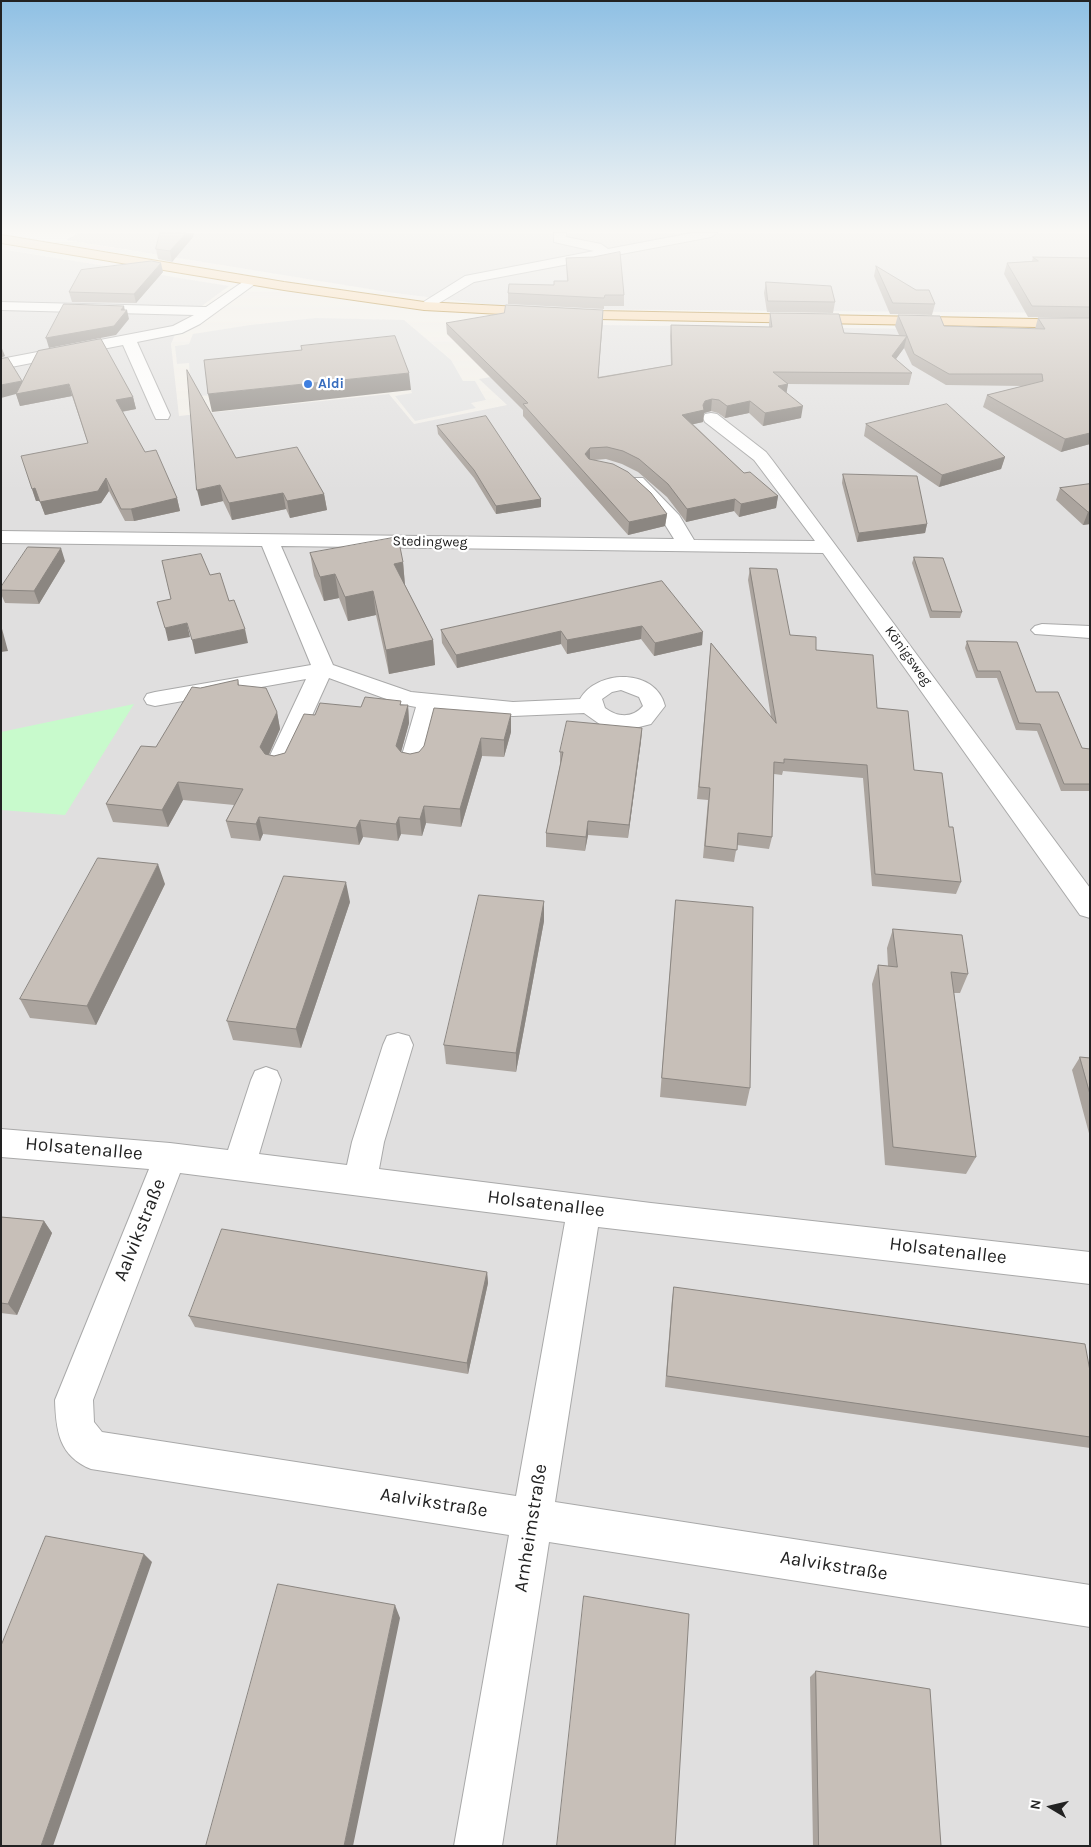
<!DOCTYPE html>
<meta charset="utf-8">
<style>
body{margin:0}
#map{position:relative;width:1091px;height:1847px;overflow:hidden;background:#f2efe9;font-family:Karla,sans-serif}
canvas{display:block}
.frame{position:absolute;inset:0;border:2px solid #222;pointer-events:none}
.north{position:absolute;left:1026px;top:1782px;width:50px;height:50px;-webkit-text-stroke:4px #fff;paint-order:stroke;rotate:279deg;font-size:14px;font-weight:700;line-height:20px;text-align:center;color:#222}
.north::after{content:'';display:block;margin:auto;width:18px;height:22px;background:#222;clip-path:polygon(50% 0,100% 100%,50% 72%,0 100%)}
</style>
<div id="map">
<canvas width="1091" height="1847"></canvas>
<div class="frame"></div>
<div class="north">N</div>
</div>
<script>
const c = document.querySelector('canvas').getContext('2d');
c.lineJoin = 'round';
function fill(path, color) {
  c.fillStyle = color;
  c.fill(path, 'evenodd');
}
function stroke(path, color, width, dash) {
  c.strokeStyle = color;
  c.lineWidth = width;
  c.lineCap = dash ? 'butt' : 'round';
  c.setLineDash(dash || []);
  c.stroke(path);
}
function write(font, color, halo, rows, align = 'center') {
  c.font = font + ' Karla,sans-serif';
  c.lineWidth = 4.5;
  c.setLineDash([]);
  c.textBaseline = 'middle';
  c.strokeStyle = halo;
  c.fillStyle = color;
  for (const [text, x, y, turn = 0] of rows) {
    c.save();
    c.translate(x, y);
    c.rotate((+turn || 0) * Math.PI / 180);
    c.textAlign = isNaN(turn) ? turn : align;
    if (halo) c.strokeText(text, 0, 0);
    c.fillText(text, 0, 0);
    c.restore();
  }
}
const residential = new Path2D(`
 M 79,233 L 1090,233 L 1090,313 L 525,309 L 394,293 L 67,240 Z
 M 1,249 L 229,286 L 180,322 L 171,344 L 179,416 L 389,394 L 414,424 L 507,405 L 479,379 L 527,371 L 599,325 L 1090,331 L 1090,1846 L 1,1846 Z`);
const park = new Path2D(`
 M 134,704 L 65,815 L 1,810 L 1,732 Z`);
const parking = new Path2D(`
 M 373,233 L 564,233 L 558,249 L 368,241 Z
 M 316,318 L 404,320 L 451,360 L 463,381 L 475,381 L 486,400 L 471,403 L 476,408 L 415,421 L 395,396 L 412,393 L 411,390 L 191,396 L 189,363 L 177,364 L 175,346 L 189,344 L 193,334 L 250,325 Z`);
const minor = new Path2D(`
 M 554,233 L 566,233 L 566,237 L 601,244 L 608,249 L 692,233 L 717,233 L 711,237 L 474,282 L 429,309 L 419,309 L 417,306 L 465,276 L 594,251 L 554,242 Z
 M 250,277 L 255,278 L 257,281 L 255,284 L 200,324 L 182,333 L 137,342 L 170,415 L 168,419 L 156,419 L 154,415 L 123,345 L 1,369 L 1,359 L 173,326 L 194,315 L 1,310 L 1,302 L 206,307 Z
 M 711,413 L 717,414 L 766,452 L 773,461 L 1090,888 L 1090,918 L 1080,915 L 823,553 L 281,546 L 333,665 L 411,692 L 513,702 L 580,699 C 597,669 656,668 665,706 L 651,724 L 627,730 L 601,725 L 584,713 L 513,716 L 438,709 L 424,762 L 420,768 L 412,770 L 404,768 L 400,762 L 416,707 L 400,704 L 329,678 L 290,764 L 287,770 L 278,772 L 269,770 L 266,764 L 306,679 L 155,706 L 147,704 L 144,699 L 147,694 L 155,692 L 311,665 L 262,546 L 1,543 L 1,531 L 674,539 L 659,515 L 628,482 L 631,478 L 643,478 L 679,515 L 694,540 L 815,541 L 754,460 L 705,422 L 703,418 L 705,414 ZM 621,690 L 639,697 L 643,706 C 632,719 617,717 605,708 L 602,699 L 612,692 Z
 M 1042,624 L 1090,626 L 1090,638 L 1035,634 L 1031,630 L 1035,626 Z
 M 398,1033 L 409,1036 L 413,1045 L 384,1142 L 379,1169 L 651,1203 L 1090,1252 L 1090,1284 L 598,1227 L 555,1502 L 1090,1585 L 1090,1627 L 549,1542 L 502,1846 L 454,1846 L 509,1535 L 91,1469 C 59,1456 56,1431 55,1400 L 149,1169 L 1,1157 L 1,1129 L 170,1143 L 228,1150 L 251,1080 L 255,1071 L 266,1067 L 277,1071 L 281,1080 L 259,1154 L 347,1165 L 352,1142 L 383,1045 L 387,1036 ZM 180,1173 L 565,1222 L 516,1496 L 102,1432 L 94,1422 L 93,1400 Z`);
const major = new Path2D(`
 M 1,235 L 284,282 L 424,302 L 598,311 L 1090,320 L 1090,328 L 598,319 L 424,310 L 284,290 L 1,243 Z`);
const wall = new Path2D(`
 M 193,237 L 172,262 L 158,259 L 156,249 Z
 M 1033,257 L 1090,258 L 1090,444 L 1061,452 L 983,407 L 987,395 L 1023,386 L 946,385 L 912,365 L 904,348 L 896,359 L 912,373 L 909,385 L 788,384 L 786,393 L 801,418 L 763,426 L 749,413 L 725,418 L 718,413 L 711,411 L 704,413 L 703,422 L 693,424 L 744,473 L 778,496 L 776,508 L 739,517 L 734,511 L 686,522 L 667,497 L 638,472 L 622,464 L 606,459 L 594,460 L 667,514 L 665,526 L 628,535 L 523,416 L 523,410 L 447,334 L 446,323 L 603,310 L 598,377 L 671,365 L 670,336 L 671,325 L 769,327 L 769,324 L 770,313 L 844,333 L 899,335 L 895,326 L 898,315 L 944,326 L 1035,329 L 1038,318 L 1071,318 L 1028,317 L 1004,274 L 1007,263 L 1032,261 Z
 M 566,258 L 624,295 L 624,306 L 604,306 L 604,309 L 508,304 L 508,293 L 554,285 L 567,281 Z
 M 876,266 L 935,304 L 932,315 L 890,314 L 874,276 Z
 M 163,272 L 136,303 L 72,302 L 69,292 Z
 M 766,282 L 835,302 L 833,313 L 767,312 L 764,293 Z
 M 22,383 L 133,397 L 136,409 L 122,412 L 145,452 L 177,498 L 180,511 L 134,521 L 125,521 L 109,491 L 101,503 L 45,515 L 40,501 L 36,501 L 32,489 L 88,443 L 72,396 L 20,406 L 16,394 Z
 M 866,424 L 1005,457 L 1001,469 L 939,487 L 864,436 Z
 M 437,426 L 541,499 L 541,507 L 496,514 L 474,478 L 438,434 Z
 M 236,458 L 324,494 L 327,510 L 290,518 L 286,509 L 232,520 L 223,501 L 201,506 Z
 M 843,474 L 927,524 L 925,533 L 857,542 L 842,483 Z
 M 1090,484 L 1090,524 L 1083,525 L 1056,500 L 1060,488 Z
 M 310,553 L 403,562 L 405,585 L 433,640 L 435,665 L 389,674 L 376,615 L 348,621 L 339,598 L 324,601 L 314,576 Z
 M 914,557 L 962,612 L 960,618 L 930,618 L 912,563 Z
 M 65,561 L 39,604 L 5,603 L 1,594 L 1,587 Z
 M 750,568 L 790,635 L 816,650 L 877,708 L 914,770 L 949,827 L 961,882 L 956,894 L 872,886 L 863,778 L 783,771 L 782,775 L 774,774 L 772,837 L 769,849 L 737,845 L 734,862 L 703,858 L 708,800 L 697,799 L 711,643 L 771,717 L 748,580 Z
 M 662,581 L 702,645 L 654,656 L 641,639 L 567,654 L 561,644 L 457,668 L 442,643 L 441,630 Z
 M 967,641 L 1036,692 L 1082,748 L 1090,749 L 1090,791 L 1061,791 L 1037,731 L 1016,730 L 997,678 L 976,678 L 965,648 Z
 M 238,680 L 239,685 L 277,712 L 280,729 L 269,755 L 274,756 L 285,753 L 315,715 L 361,707 L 402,705 L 408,705 L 409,723 L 401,752 L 410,754 L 511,732 L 504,757 L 482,756 L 461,827 L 426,823 L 422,836 L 401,834 L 398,841 L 363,837 L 359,845 L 263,834 L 260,841 L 231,838 L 226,821 L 234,805 L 183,800 L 168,827 L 113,822 L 106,804 L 156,747 L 200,688 Z
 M 642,728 L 641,741 L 628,838 L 588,835 L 585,851 L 546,847 L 546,833 L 560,765 L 560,752 Z
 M 165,884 L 96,1025 L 30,1018 L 20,999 Z
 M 676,900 L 750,1088 L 746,1106 L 660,1097 L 674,920 Z
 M 544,901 L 544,921 L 516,1072 L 446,1064 L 444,1045 Z
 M 350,902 L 301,1048 L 233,1040 L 227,1021 Z
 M 893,929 L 968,974 L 960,993 L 954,993 L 976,1157 L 966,1174 L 885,1165 L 872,984 L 878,965 L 888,966 L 887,948 Z
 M 1080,1057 L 1090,1058 L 1090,1137 L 1072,1070 Z
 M 1,1217 L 44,1221 L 52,1233 L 17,1315 L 1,1313 Z
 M 487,1272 L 488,1283 L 468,1374 L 195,1327 L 189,1316 Z
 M 674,1287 L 1090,1371 L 1090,1448 L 665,1387 L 672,1299 Z
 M 816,1671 L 941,1846 L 813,1846 L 810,1677 Z`);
const shadedWall = new Path2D(`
 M 186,233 L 194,233 L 193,237 L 172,262 L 170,251 Z
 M 161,263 L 163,272 L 136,303 L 134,294 Z
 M 124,306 L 125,311 L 127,310 L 129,319 L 116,335 L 49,348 L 46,338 L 121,310 Z
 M 603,310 L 603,321 L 597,389 L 598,378 Z
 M 907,336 L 904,348 L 890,367 L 892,356 Z
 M 1,346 L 5,356 L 1,358 Z
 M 409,373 L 411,390 L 212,412 L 208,394 Z
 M 22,381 L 25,392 L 69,384 L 72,396 L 20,406 L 16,394 L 1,398 L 1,385 Z
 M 788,384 L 786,396 L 778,386 Z
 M 133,397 L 136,409 L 119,412 L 116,400 Z
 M 712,399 L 711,411 L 704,413 L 703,422 L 681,427 L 682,415 L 703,405 L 705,401 Z
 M 750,401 L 749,413 L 725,418 L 727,406 Z
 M 803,406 L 801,418 L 763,426 L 765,413 Z
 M 1090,433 L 1090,444 L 1061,452 L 1065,439 Z
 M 590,448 L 590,460 L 585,454 Z
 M 1005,457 L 1001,469 L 939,487 L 942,475 Z
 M 106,478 L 109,491 L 101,503 L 45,515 L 40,502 Z
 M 220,485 L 223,501 L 201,506 L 197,490 Z
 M 35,488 L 40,501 L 36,501 L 32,489 Z
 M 283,493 L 286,509 L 232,520 L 229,503 Z
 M 324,494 L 327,510 L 290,518 L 287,501 Z
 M 778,496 L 776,508 L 739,517 L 741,504 Z
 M 177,498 L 180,511 L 134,521 L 131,509 Z
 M 541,499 L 541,507 L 496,514 L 496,506 Z
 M 735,499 L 734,511 L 686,522 L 687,509 Z
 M 1088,512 L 1090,512 L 1090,524 L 1083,525 Z
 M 667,514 L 665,526 L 628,535 L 629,522 Z
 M 927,524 L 925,533 L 857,542 L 859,533 Z
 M 61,548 L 65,561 L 39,604 L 34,591 Z
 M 403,562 L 405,586 L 394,564 Z
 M 335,574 L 339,598 L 324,601 L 320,577 Z
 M 373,591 L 376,615 L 348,621 L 345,597 Z
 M 187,623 L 190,637 L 168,641 L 165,628 Z
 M 1,625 L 8,651 L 1,652 Z
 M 642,626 L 641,639 L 567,654 L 567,640 Z
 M 245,629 L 248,643 L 195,654 L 192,640 Z
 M 561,631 L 561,644 L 457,668 L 456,655 Z
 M 703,632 L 702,645 L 654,656 L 655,643 Z
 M 433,640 L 435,665 L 389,674 L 386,650 Z
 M 408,705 L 409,723 L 398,763 L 396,746 Z
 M 277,712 L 280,729 L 264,765 L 260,747 Z
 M 511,714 L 511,732 L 504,757 L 504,740 Z
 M 642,728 L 641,741 L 628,838 L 629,825 Z
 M 481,738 L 482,756 L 461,827 L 460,809 Z
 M 178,782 L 183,800 L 168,827 L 162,810 Z
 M 424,806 L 426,823 L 422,836 L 420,819 Z
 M 259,817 L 263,834 L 260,841 L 256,824 Z
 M 399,817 L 401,834 L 398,841 L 396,824 Z
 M 360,820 L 363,837 L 359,845 L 356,828 Z
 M 588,821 L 588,835 L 585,851 L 586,837 Z
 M 158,864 L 165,884 L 96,1025 L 87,1006 Z
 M 346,882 L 350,902 L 301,1048 L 296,1029 Z
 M 544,901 L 544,921 L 516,1072 L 516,1053 Z
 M 44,1221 L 52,1233 L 17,1315 L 8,1304 Z
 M 487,1272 L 488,1283 L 468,1374 L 467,1363 Z
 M 144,1554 L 152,1562 L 53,1846 L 41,1846 Z
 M 395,1605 L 400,1618 L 353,1846 L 344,1846 Z`);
const building = new Path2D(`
 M 160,233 L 186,233 L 170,251 L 156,249 Z
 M 620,252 L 624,295 L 605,295 L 604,298 L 508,293 L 509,284 L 554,285 L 554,281 L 568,281 L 566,258 L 593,257 Z
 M 1033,257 L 1090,258 L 1090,307 L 1032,306 L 1007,263 L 1038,261 Z
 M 152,261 L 161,263 L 134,294 L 69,292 L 81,270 Z
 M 876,266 L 916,290 L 929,290 L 935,304 L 893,303 Z
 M 766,282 L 831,286 L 835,302 L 768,301 Z
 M 64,304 L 124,306 L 121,310 L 127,310 L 114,326 L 46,338 Z
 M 506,305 L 603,310 L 598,378 L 672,365 L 671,325 L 772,327 L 770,313 L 839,314 L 844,333 L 907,336 L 898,315 L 940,316 L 944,326 L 1045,329 L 1038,318 L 1090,318 L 1090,433 L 1065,439 L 987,395 L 1043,381 L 1042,374 L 949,374 L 914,354 L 907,336 L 892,356 L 912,373 L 773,372 L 788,384 L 778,386 L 803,406 L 765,413 L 750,401 L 727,406 L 719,400 L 712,399 L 705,401 L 703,405 L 704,410 L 682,415 L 744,473 L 750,472 L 778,496 L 741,504 L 735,499 L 687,509 L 668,484 L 639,459 L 623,451 L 607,447 L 590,448 L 585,454 L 589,459 L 613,464 L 628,472 L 651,493 L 667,514 L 629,522 L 523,404 L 528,403 L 446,323 L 504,313 Z
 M 395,336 L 409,373 L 208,394 L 204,360 L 302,350 L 301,346 Z
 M 101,339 L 133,397 L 116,400 L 145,452 L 156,450 L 177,498 L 131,509 L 121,509 L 106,478 L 98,491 L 40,502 L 35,488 L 32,489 L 21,456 L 88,443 L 69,384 L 16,394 L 38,351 Z
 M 8,358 L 22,381 L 1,385 L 1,359 Z
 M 187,370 L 236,458 L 297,447 L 324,494 L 287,501 L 283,493 L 229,503 L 220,485 L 197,490 Z
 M 947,404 L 1005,457 L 942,475 L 866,424 Z
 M 486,416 L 541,499 L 496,506 L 474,470 L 437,426 Z
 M 843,474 L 917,476 L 927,524 L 859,533 Z
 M 1090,484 L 1090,512 L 1088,512 L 1060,488 Z
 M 398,537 L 403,562 L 394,564 L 433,640 L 386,650 L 373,591 L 345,597 L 335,574 L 320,577 L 310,553 Z
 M 28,547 L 61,548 L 34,591 L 1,590 L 1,587 Z
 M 201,554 L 210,575 L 220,573 L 229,601 L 234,600 L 245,629 L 192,640 L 187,623 L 165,628 L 157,602 L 171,599 L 162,561 Z
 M 914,557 L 943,558 L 962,612 L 932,611 Z
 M 750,568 L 777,569 L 790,635 L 816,637 L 816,650 L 873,655 L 877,708 L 908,711 L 914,770 L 942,773 L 949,827 L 953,827 L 961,882 L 875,874 L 867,765 L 784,759 L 784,763 L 774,762 L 772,837 L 738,833 L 737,850 L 705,846 L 710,788 L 699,787 L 711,643 L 776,723 Z
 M 662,581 L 703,632 L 655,643 L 642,626 L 567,640 L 561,631 L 456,655 L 441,630 Z
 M 967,641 L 1017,642 L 1036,692 L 1058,692 L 1082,748 L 1090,749 L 1090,784 L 1064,784 L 1040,724 L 1019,723 L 1000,671 L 978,671 Z
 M 238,680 L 238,685 L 266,688 L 277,712 L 260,747 L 265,754 L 274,756 L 285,753 L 304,714 L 315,715 L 320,703 L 361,707 L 365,697 L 401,701 L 400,705 L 408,705 L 396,746 L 401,752 L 410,754 L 419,752 L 424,746 L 434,708 L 511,714 L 504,740 L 481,738 L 460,809 L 424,806 L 420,819 L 399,817 L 396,824 L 360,820 L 356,828 L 259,817 L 256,824 L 226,821 L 243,789 L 178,782 L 162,810 L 106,804 L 141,746 L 156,747 L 192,687 L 200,688 Z
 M 567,721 L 642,728 L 629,825 L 588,821 L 586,837 L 546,833 L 563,752 L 560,752 Z
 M 98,858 L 158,864 L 87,1006 L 20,999 Z
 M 284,876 L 346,882 L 296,1029 L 227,1021 Z
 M 479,895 L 544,901 L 516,1053 L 444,1045 Z
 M 676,900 L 753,907 L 750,1088 L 662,1078 Z
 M 893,929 L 962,935 L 968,974 L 951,972 L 976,1157 L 893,1147 L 878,965 L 897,967 Z
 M 1080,1057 L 1090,1058 L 1090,1094 Z
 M 1,1217 L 44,1221 L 8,1304 L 1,1303 Z
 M 222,1229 L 487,1272 L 467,1363 L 189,1316 Z
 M 674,1287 L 1085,1344 L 1090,1371 L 1090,1437 L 667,1376 Z
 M 46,1536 L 144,1554 L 41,1846 L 1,1846 L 1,1646 Z
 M 278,1584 L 395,1605 L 344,1846 L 206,1846 Z
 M 584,1596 L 689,1614 L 675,1846 L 557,1846 Z
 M 816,1671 L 930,1689 L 941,1846 L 819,1846 Z`);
const markers = [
 [308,384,5,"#3f7fe0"]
];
const farShopnames = [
 ["Aldi",318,384]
];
const farStreetnames = [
 ["Stedingweg",430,542,1],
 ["Königsweg",908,656,54]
];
const nearStreetnames = [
 ["Holsatenallee",84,1149,5],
 ["Holsatenallee",546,1204,7],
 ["Aalvikstraße",140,1230,-68],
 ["Holsatenallee",948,1251,7],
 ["Aalvikstraße",434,1503,9],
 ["Arnheimstraße",531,1528,-81],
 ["Aalvikstraße",834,1566,9]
];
fill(residential, '#e0dfdf');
fill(park, '#c8facc');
fill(parking, '#e2e2e2');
stroke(minor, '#a9a9a9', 2);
stroke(major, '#a06b00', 2);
fill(minor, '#fff');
fill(major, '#fcd6a4');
fill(wall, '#aba49e');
fill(shadedWall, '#8b8681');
fill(building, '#c7bfb8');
stroke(building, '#8b8681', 1);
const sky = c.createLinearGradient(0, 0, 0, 491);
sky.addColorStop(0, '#8fc0e4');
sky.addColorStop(0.47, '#f9f8f5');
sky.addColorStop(1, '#f9f8f500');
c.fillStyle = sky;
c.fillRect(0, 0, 1091, 491);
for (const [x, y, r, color] of markers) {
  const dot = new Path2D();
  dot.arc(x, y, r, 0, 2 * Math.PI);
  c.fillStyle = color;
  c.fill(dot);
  stroke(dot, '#fff', 2);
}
write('bold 14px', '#366cbe', '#fff', farShopnames, 'left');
write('14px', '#222', '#fff', farStreetnames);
write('19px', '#222', '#fff', nearStreetnames);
</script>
